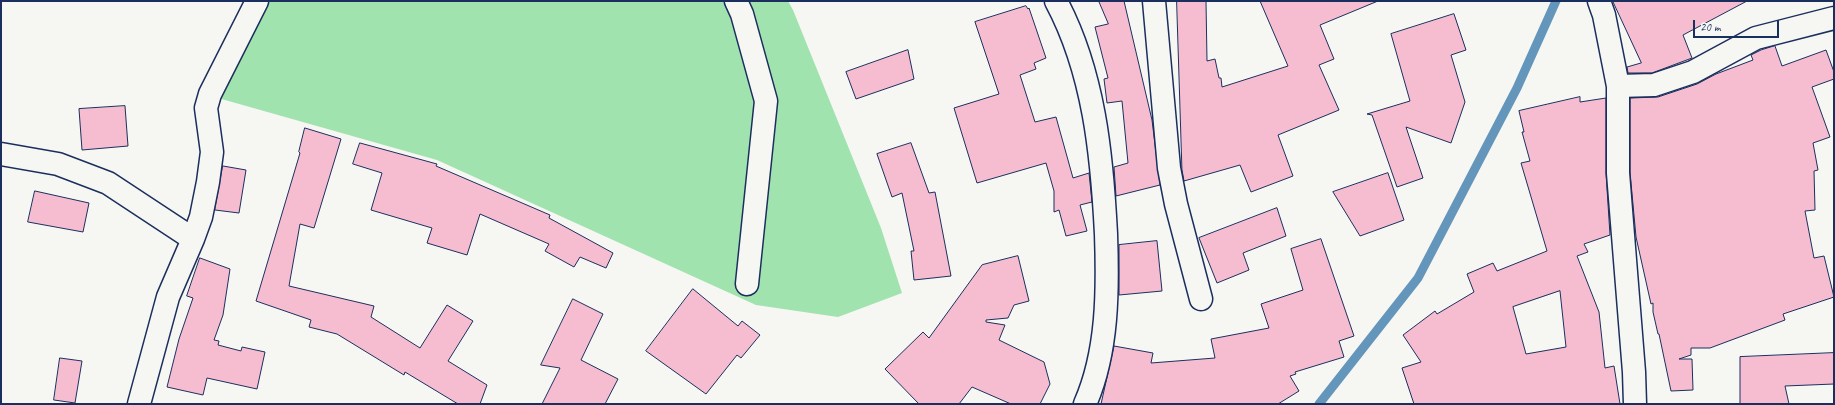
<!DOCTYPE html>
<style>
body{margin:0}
#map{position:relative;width:1835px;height:405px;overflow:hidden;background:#f6f6f2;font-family:Caveat,sans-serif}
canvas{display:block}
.frame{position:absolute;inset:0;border:2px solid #1b2f5e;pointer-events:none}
.scale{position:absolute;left:1693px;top:20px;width:86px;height:18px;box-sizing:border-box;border:2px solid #1b2f5e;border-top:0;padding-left:5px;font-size:12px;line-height:14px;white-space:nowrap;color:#1b2f5e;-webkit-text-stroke:3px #f6f6f2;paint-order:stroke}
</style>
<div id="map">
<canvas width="1835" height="405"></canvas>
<div class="frame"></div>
<div class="scale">20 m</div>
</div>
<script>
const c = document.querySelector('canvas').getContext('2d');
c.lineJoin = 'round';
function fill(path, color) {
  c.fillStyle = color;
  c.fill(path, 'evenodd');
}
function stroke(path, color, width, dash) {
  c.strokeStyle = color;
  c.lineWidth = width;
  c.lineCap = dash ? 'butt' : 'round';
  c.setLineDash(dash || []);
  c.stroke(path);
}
const green = new Path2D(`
 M 264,1 L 788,1 L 793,10 L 881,228 L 902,293 L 838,317 L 756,305 L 437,160 L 218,98 Z`);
const stream = new Path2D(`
 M 1319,404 L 1418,278 L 1517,88 L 1556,1`);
const building = new Path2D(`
 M 1099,1 L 1124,1 L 1152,120 L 1160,185 L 1116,196 L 1114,167 L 1128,163 L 1122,101 L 1107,103 L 1104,79 L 1108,78 L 1095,27 L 1108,24 Z
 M 1177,1 L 1206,1 L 1207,61 L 1215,59 L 1219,78 L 1221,78 L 1222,87 L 1288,66 L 1260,1 L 1378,1 L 1320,25 L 1334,59 L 1319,65 L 1339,110 L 1278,135 L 1293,176 L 1251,192 L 1240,165 L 1184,181 L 1182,170 Z
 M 1613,1 L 1747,1 L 1683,35 L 1692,58 L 1652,73 L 1628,73 L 1627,67 L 1641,63 Z
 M 1026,6 L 1028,9 L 1029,8 L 1046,58 L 1034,63 L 1036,69 L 1020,75 L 1035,122 L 1056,117 L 1073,178 L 1089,173 L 1092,202 L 1080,205 L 1087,231 L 1066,236 L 1059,210 L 1054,212 L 1054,191 L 1046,163 L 977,183 L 954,108 L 999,94 L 975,22 Z
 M 1454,14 L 1466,50 L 1451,55 L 1465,102 L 1451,143 L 1406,127 L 1423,178 L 1397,187 L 1372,115 L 1367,114 L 1410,101 L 1391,34 Z
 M 1775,46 L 1782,66 L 1826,50 L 1834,72 L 1834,79 L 1812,87 L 1830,137 L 1813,143 L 1818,170 L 1814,171 L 1815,210 L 1805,211 L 1814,258 L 1824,256 L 1834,297 L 1783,314 L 1785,320 L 1710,348 L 1691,348 L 1691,355 L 1679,359 L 1692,359 L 1693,390 L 1671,391 L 1659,334 L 1658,334 L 1653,312 L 1653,303 L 1651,304 L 1636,237 L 1630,172 L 1630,98 L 1658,97 L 1697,84 L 1716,74 L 1753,60 L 1751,55 L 1761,50 Z
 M 908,50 L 914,79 L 856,99 L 846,72 Z
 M 1580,97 L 1580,102 L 1606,98 L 1606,173 L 1610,235 L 1584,244 L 1588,252 L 1577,256 L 1599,312 L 1605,368 L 1614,366 L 1620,404 L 1414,404 L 1402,368 L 1421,362 L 1403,335 L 1435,311 L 1437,314 L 1474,292 L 1467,274 L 1493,263 L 1497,271 L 1547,251 L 1521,163 L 1530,161 L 1522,132 L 1524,132 L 1519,111 ZM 1560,291 L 1566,347 L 1526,354 L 1513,307 Z
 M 125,106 L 128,146 L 82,150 L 79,109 Z
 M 305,128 L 341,139 L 314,228 L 300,224 L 289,286 L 374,306 L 371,317 L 420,348 L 447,305 L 473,321 L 448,361 L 487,385 L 480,404 L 458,404 L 405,372 L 404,375 L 337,334 L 309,327 L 311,320 L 256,301 L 300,153 L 299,152 Z
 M 360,143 L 437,164 L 436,166 L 550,215 L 549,218 L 613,253 L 606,268 L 580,257 L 574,267 L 545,251 L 549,244 L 480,214 L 467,255 L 427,243 L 432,228 L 371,210 L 382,173 L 353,164 Z
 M 911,143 L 929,193 L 935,192 L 951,276 L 914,280 L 911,251 L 914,251 L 902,193 L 892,197 L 877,154 Z
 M 223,166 L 246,170 L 239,213 L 215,210 Z
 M 1388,173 L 1404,220 L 1360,236 L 1333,192 Z
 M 35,191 L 89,203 L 83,232 L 28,222 Z
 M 1277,208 L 1286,236 L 1243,253 L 1249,270 L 1217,283 L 1199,238 Z
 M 1321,239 L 1354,336 L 1339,341 L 1344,357 L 1295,372 L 1296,374 L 1290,376 L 1299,391 L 1278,404 L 1101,404 L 1114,346 L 1153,353 L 1151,363 L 1215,358 L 1211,339 L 1269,328 L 1261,304 L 1303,290 L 1291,249 Z
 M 1157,241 L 1162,291 L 1119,295 L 1119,245 Z
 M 1018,256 L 1029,301 L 1014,305 L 1008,318 L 986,320 L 986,322 L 1005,325 L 999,340 L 1044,362 L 1050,384 L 1040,404 L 1011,404 L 972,387 L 959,404 L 919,404 L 885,369 L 923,332 L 929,338 L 982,265 Z
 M 200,258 L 230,269 L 223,315 L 214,340 L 219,341 L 218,345 L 241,351 L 242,347 L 265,352 L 257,389 L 207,378 L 203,395 L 167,387 L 179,339 L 193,298 L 187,296 Z
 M 693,289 L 738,326 L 742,321 L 760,335 L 741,358 L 737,355 L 706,394 L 646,351 Z
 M 573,299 L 603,314 L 581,360 L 618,379 L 605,404 L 542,404 L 560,368 L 541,365 Z
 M 1834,353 L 1834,384 L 1785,386 L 1789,404 L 1740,404 L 1740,357 Z
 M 60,358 L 82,361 L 75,403 L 54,400 Z`);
const minor = new Path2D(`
 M 736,1 L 742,14 L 766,101 L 747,284
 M 1056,1 C 1094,72 1102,155 1106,234 C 1108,290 1108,352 1085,404
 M 1154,1 L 1169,168 L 1176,204 L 1201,299
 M 1599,1 L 1604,15 L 1618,86 L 1618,173 L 1634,372 L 1635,404
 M 1618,86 L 1654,85 L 1693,72 L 1756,38 L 1834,18
 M 1,154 L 58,164 L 108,183 L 193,239
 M 139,404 L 168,297 L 193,239 L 201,217 L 208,182 L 212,152 L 206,108 L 210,94 L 257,1`);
fill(green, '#a1e3ae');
stroke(stream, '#6495ba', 9);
fill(building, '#f6bdd1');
stroke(building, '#1b2f5e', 1);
stroke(minor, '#1b2f5e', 25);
stroke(minor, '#f6f6f2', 22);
</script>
